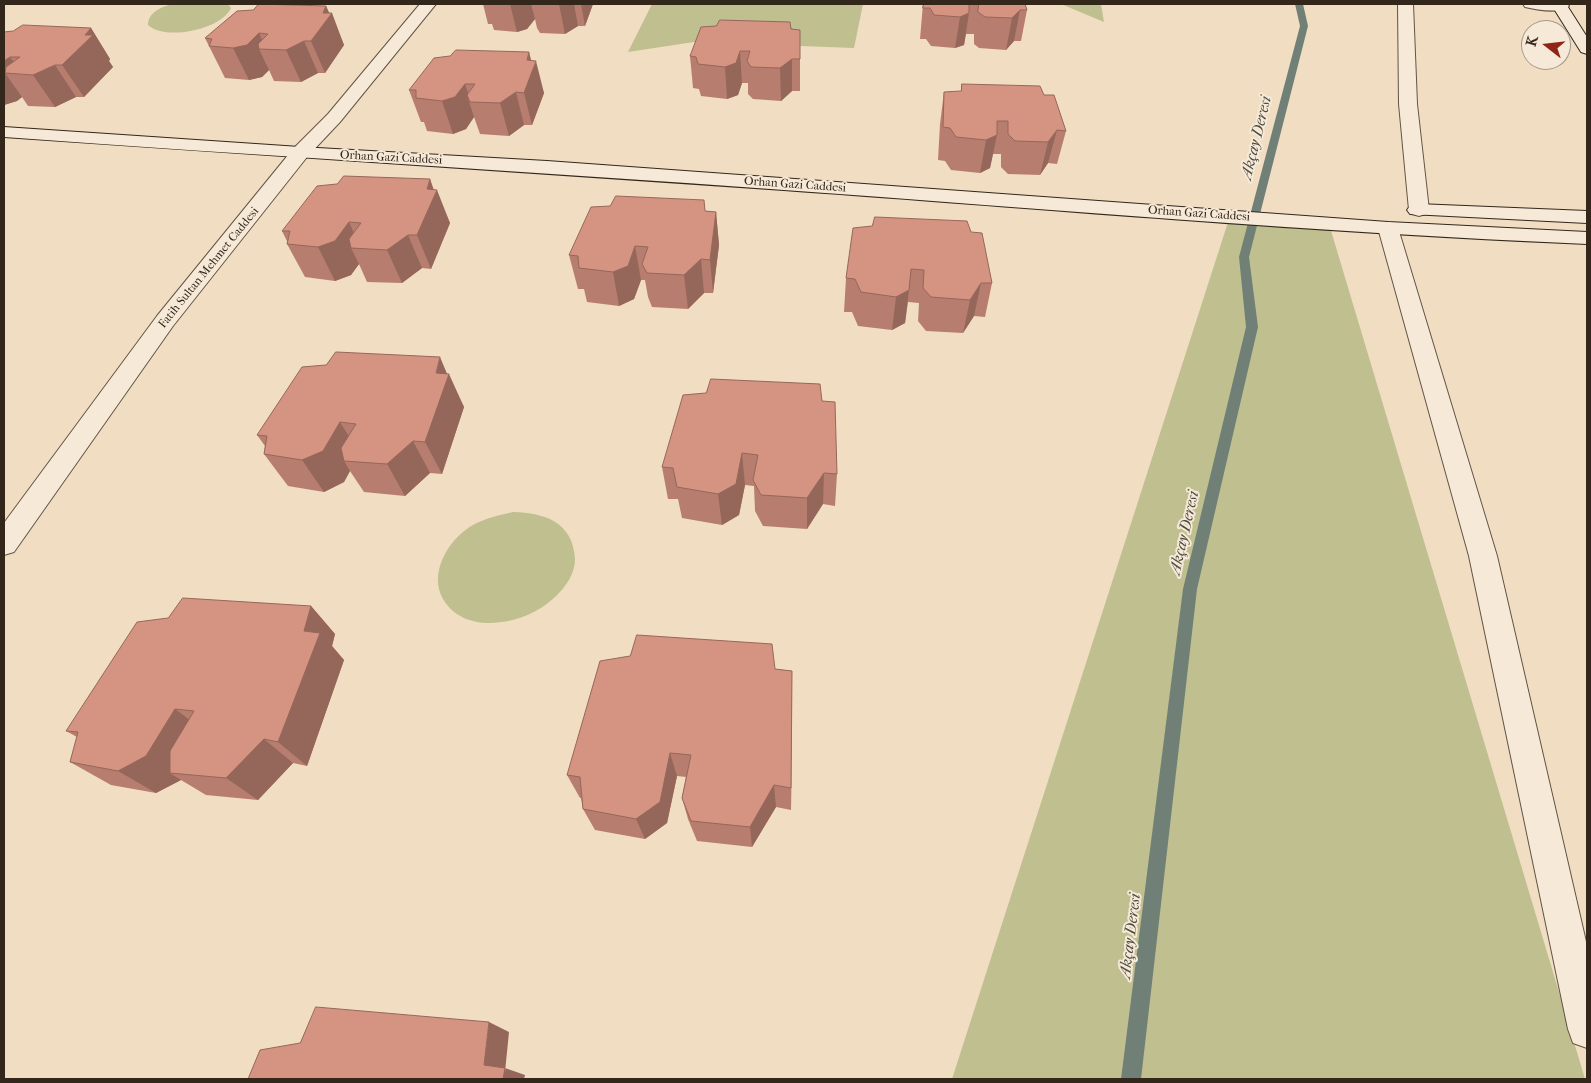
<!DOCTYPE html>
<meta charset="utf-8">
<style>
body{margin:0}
#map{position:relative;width:1591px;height:1083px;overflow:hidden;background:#f1ddc2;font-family:"IM FELL French Canon",serif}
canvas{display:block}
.frame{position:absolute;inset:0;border:5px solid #33271c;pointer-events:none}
.north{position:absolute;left:1521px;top:20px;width:50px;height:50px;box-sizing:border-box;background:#f6e9d7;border:1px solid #a89b8c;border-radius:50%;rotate:286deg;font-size:14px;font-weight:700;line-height:20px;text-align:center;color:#33271c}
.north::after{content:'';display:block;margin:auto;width:18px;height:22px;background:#8f2418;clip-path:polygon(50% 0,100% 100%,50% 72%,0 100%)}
</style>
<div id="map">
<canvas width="1591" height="1083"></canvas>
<div class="frame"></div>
<div class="north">K</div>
</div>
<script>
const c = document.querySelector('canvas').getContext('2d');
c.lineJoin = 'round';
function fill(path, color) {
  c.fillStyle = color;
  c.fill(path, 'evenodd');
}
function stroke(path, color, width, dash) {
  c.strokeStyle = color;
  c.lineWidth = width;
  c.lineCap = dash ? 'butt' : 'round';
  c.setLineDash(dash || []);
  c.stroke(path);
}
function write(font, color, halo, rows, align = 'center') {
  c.font = font + ' "IM FELL French Canon",serif';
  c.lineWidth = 4;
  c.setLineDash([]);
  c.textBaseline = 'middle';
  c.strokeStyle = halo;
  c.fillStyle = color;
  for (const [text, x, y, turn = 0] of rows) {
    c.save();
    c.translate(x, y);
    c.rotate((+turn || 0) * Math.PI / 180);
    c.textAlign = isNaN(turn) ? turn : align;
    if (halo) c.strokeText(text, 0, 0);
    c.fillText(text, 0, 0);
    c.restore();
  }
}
const green = new Path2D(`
 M 172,4 L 228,4 L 231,8 C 221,30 165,41 148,25 C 148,12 162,7 172,4 Z
 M 652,4 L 863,4 L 854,48 L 694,42 L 628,52 Z
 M 1061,4 L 1101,4 L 1104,22 Z
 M 1230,216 L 1329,224 L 1585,1079 L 952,1079 Z
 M 513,512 C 545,513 573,522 575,559 C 575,577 561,593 548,603 C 519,626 460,636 441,595 C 430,569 451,537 473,525 C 486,518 500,515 513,512 Z`);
const stream = new Path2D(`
 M 1295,4 L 1303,4 L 1308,26 L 1249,257 L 1258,327 L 1197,589 L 1141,1079 L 1121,1079 L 1183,589 L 1246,327 L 1239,257 L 1300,26 Z`);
const street = new Path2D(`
 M 420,4 L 436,4 L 340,122 L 307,157 L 173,326 L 14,552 L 4,555 L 4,523 L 157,316 L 293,149 L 328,114 Z
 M 1398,4 L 1413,4 L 1417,104 L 1429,210 L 1426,214 L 1419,216 L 1412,214 L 1409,210 L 1399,104 Z
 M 1523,4 L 1567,4 L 1569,6 L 1566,9 C 1554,12 1537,10 1525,7 Z
 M 1388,222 L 1395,224 L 1398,228 L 1497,556 L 1587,946 L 1587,1048 L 1573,1043 L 1568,1029 L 1469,556 L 1378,228 L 1381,224 Z`);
const secondary = new Path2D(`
 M 1551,4 L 1566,4 L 1587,37 L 1587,54 L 1581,52 Z
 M 4,127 L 300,147 L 547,161 L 1388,222 L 1587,232 L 1587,244 C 1319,233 1051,209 784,190 C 524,171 264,156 4,137 Z
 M 1417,204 L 1587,211 L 1587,223 L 1410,214 L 1407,210 L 1410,206 Z`);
const wall = new Path2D(`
 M 483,4 L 593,4 L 585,26 L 578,26 L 565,34 L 540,33 L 537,28 L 535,19 L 527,29 L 517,32 L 494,30 L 492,24 L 488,24 Z
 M 923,4 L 1025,4 L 1027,10 L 1021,41 L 1014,41 L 1006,50 L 979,48 L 974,44 L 974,34 L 966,34 L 964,45 L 955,48 L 931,46 L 926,39 L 920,39 Z
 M 326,6 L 344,45 L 325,73 L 318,73 L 301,82 L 274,81 L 269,70 L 262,77 L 249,80 L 225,78 L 205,38 Z
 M 716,26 L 800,30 L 800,91 L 792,91 L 781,101 L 753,99 L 748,94 L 748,83 L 742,83 L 738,95 L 727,99 L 701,96 L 699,89 L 693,88 L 690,56 Z
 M 91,28 L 110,59 L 109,61 L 113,67 L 84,97 L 76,97 L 55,107 L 28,106 L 22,97 L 17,101 L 4,105 L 4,32 Z
 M 529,52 L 531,60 L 544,93 L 532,125 L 524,125 L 509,136 L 480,134 L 474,117 L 466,129 L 453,134 L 427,131 L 424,122 L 421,122 L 409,90 Z
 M 944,92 L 1044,95 L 1066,131 L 1057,164 L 1048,163 L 1040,175 L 1008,174 L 1001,167 L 1001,154 L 993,154 L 990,168 L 980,173 L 951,170 L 945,161 L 938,160 L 940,124 Z
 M 430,179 L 434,190 L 450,223 L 431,269 L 422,268 L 402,283 L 367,282 L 359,264 L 351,275 L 335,281 L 305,277 L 287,244 L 287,241 L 282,231 Z
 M 705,211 L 716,212 L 719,245 L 713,293 L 704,293 L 688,309 L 652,307 L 648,297 L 645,280 L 641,280 L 634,299 L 619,306 L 587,302 L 584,289 L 578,289 L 569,255 Z
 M 971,232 L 992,283 L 985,317 L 974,316 L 963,333 L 926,331 L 918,321 L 919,303 L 908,302 L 905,323 L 892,330 L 858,326 L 852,312 L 844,312 L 846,278 Z
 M 447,374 L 464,407 L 442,474 L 430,473 L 405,496 L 364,492 L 350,471 L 344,482 L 324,492 L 288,486 L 264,454 L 265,446 L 257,435 Z
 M 822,401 L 837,474 L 835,506 L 823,504 L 807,529 L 763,526 L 755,511 L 754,486 L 745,485 L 739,515 L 722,525 L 682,518 L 678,499 L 668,499 L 662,467 Z
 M 311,606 L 335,634 L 332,646 L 344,660 L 307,766 L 293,763 L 258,800 L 206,795 L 181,780 L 156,793 L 111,785 L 70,762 L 77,737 L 66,731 Z
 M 775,669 L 792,671 L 791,810 L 776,807 L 752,847 L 697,841 L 688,819 L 682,798 L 686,777 L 677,776 L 667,823 L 645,839 L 595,830 L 583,809 L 581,798 L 580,798 L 567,775 Z`);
const shadedWall = new Path2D(`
 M 510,4 L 531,4 L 535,19 L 527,29 L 517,32 Z
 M 559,4 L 574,4 L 578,26 L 565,34 Z
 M 581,4 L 593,4 L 585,26 Z
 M 326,6 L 330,15 L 332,13 L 344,45 L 325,73 L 311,41 Z
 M 1020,10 L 1014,41 L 1006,50 L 1012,18 Z
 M 969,13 L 964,45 L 955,48 L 960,17 Z
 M 91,28 L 110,59 L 109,61 L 113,67 L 84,97 L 62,65 Z
 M 259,33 L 266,49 L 259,49 L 269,70 L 262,77 L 249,80 L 233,48 Z
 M 304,41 L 318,73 L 301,82 L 286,50 Z
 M 740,51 L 742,83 L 738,95 L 727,99 L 725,67 Z
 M 529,52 L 533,70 L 536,61 L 544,93 L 532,125 L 524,93 Z
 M 10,57 L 23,74 L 5,73 L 22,97 L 17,101 L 4,105 L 4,61 Z
 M 792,59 L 792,91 L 781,101 L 780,68 Z
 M 55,65 L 76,97 L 55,107 L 33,75 Z
 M 465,84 L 471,102 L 467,95 L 474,117 L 466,129 L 453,134 L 442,101 Z
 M 516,92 L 524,125 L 509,136 L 500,103 Z
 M 1057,130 L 1048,163 L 1040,175 L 1048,142 Z
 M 997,135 L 990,168 L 980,173 L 986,140 Z
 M 430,179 L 435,195 L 437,190 L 450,223 L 431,269 L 417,235 Z
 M 716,212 L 719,245 L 713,293 L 710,260 Z
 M 349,222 L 361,249 L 351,248 L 359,264 L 351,275 L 335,281 L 318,247 Z
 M 408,235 L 422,268 L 402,283 L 387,250 Z
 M 635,246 L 641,280 L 634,299 L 619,306 L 613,272 Z
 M 701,259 L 704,293 L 688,309 L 684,275 Z
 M 981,283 L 974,316 L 963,333 L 970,300 Z
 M 909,290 L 905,323 L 892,330 L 896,297 Z
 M 440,357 L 448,376 L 449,374 L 464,407 L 442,474 L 425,442 L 436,373 Z
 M 340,422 L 360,454 L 344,461 L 350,471 L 344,482 L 324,492 L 302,460 Z
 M 413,441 L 430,473 L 405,496 L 387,464 Z
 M 742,453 L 745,485 L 739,515 L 722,525 L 718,494 Z
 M 824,473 L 823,504 L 807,529 L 807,498 Z
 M 311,606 L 335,634 L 332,646 L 344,660 L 307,766 L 278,742 L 304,631 Z
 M 792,671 L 792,697 L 791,810 L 791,788 Z
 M 175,709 L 209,734 L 170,773 L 181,780 L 156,793 L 118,771 Z
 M 264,739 L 293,763 L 258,800 L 226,778 Z
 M 670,753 L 677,776 L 667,823 L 645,839 L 636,819 Z
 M 774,785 L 776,807 L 752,847 L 750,827 Z
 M 489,1022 L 509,1032 L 505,1072 L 505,1068 L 525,1075 L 524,1079 L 503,1079 L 484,1065 Z`);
const building = new Path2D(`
 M 259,4 L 326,6 L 323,13 L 332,13 L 311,41 L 304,41 L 286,50 L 259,49 L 258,44 L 268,34 L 259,33 L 247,45 L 233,48 L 209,46 L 212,39 L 205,38 L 237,11 L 253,10 Z
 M 924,4 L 969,4 L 969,13 L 960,17 L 934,15 L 930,8 L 923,8 Z
 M 979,4 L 1025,4 L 1027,10 L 1020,10 L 1012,18 L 985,17 L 978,12 Z
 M 720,20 L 790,22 L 791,29 L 800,30 L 800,59 L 792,59 L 780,68 L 751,67 L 747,61 L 750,51 L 740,51 L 736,63 L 725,67 L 698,64 L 696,57 L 690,56 L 701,27 L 716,26 Z
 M 23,25 L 91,28 L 85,35 L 93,35 L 62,65 L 55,65 L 33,75 L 5,73 L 6,67 L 20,57 L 10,57 L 4,61 L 4,32 L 13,31 Z
 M 456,50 L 529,52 L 527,60 L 536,61 L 524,93 L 516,92 L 500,103 L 470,102 L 467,95 L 475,84 L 465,84 L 455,97 L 442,101 L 416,98 L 416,90 L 409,90 L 434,58 L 450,56 Z
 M 962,84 L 1040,86 L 1044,95 L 1054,95 L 1066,131 L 1057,130 L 1048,142 L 1015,141 L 1008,134 L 1008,121 L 997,121 L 997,135 L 986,140 L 956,137 L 950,128 L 943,127 L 944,92 L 961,91 Z
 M 344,176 L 430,179 L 427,189 L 437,190 L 417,235 L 408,235 L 387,250 L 351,248 L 349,239 L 361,223 L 349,222 L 335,241 L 318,247 L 287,244 L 290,231 L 282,231 L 317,186 L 337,184 Z
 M 616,196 L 704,200 L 705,211 L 716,212 L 710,260 L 701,259 L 684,275 L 647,273 L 642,264 L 648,247 L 635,246 L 628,266 L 613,272 L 579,268 L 578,256 L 569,255 L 591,207 L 610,206 Z
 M 875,217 L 967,221 L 971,232 L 982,233 L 992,283 L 981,283 L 970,300 L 931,297 L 923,288 L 924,270 L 911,269 L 909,290 L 896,297 L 861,292 L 855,279 L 846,278 L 853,228 L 872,226 Z
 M 336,352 L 440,357 L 436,373 L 449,374 L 425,442 L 413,441 L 387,464 L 344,461 L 341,448 L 356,424 L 340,422 L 323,451 L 302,460 L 264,454 L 267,436 L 257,435 L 302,367 L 326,365 Z
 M 711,379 L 820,384 L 822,401 L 835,402 L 837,474 L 824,473 L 807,498 L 761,495 L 753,480 L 758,455 L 742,453 L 736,484 L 718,494 L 677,487 L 673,468 L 662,467 L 683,395 L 706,393 Z
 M 183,598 L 311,606 L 304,631 L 320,633 L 278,742 L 264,739 L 226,778 L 170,773 L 170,751 L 194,711 L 175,709 L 146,756 L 118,771 L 70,762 L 78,732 L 66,731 L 137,622 L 168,618 Z
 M 637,635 L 772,644 L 775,669 L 792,671 L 791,788 L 774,785 L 750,827 L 691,821 L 682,798 L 691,755 L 670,753 L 660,802 L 636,819 L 583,809 L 580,777 L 567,775 L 600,661 L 630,656 Z
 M 316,1007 L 489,1022 L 484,1065 L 505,1068 L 503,1079 L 248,1079 L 260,1050 L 300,1043 Z`);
const farStreetnames = [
 ["Orhan Gazi Caddesi",391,158,3],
 ["Orhan Gazi Caddesi",795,185,4],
 ["Orhan Gazi Caddesi",1199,214,4],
 ["Fatih Sultan Mehmet Caddesi",209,268,-51]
];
const waterNames = [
 ["Akçay Deresi",1257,138,-76],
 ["Akçay Deresi",1185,533,-77],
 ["Akçay Deresi",1131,936,-83]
];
fill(green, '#bfbf8f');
fill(stream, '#718077');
stroke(street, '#625446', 2);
stroke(secondary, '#33271c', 2);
fill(street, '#f6e9d7');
fill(secondary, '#f6e9d7');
fill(wall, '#b77e6f');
fill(shadedWall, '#95675a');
fill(building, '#d59381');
stroke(building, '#95675a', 1);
write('12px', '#33271c', '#f6e9d7', farStreetnames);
write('italic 16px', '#4d4c42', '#f6e9d7', waterNames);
</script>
